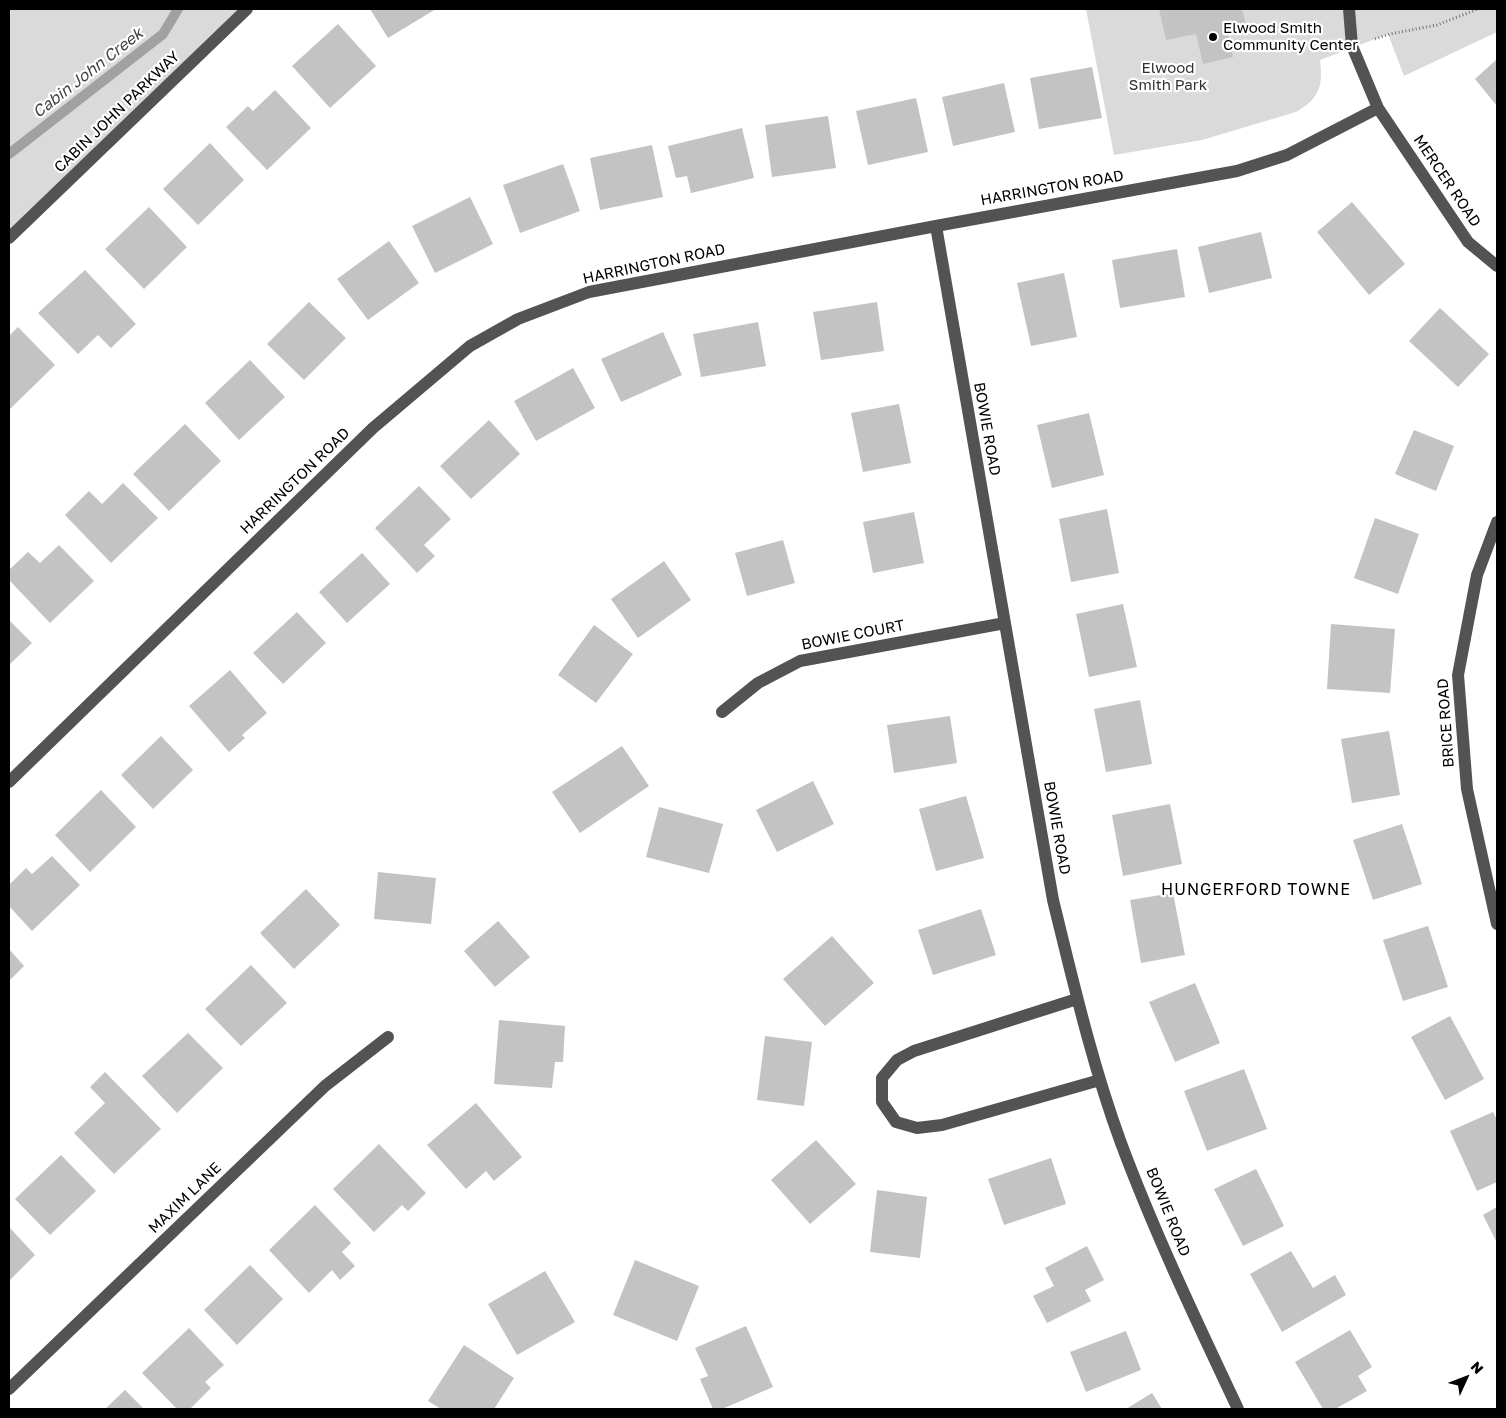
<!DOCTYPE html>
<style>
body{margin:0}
#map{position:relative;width:1506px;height:1418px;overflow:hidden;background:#fff;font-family:"Golos Text",sans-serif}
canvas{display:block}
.frame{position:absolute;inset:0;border:10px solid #000;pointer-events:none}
.north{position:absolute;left:1441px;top:1353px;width:50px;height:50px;-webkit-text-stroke:4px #fff;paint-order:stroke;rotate:47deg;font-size:14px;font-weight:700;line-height:20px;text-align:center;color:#000}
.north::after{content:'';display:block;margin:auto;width:18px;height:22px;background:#000;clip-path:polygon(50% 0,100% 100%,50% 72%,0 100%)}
</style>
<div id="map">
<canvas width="1506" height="1418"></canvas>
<div class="frame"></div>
<div class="north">N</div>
</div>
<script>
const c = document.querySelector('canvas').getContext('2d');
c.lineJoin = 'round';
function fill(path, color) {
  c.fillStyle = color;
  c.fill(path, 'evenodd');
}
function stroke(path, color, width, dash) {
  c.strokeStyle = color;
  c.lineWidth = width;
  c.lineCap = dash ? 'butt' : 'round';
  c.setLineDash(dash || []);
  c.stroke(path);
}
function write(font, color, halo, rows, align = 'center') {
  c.font = font + ' "Golos Text",sans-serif';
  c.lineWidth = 4.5;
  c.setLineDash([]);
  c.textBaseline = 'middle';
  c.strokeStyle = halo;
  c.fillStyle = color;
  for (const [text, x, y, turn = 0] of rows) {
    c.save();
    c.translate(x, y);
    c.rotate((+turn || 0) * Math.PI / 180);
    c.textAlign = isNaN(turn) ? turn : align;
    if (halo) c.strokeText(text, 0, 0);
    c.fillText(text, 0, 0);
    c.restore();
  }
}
const green = new Path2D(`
 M 9,9 L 247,9 L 9,238 Z
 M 1086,9 L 1497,9 L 1497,32 L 1404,76 L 1388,34 L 1320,60 C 1323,86 1320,98 1296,112 L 1202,140 L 1114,155 Z`);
const stream = new Path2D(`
 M 9,154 L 163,34 L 178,9`);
const building = new Path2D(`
 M 370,9 L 436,9 L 388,38 Z
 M 1159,9 L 1242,9 L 1246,25 L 1227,29 L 1233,57 L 1203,64 L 1196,34 L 1166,40 Z
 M 338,24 L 376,66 L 330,108 L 292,66 Z
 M 1497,59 L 1497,106 L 1475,79 Z
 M 1092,67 L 1102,118 L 1039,129 L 1030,78 Z
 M 1004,83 L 1015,132 L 953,146 L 942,97 Z
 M 275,90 L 311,128 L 267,170 L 226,127 L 248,106 L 253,111 Z
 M 916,98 L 928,152 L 868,165 L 856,111 Z
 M 828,116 L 836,168 L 772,177 L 765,125 Z
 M 742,128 L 754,178 L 691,193 L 687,176 L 676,178 L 668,146 Z
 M 210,143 L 244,180 L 198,225 L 163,189 Z
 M 652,145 L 663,197 L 600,210 L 590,158 Z
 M 563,164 L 580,211 L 520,233 L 503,185 Z
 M 470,197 L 493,244 L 435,273 L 412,226 Z
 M 1352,202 L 1405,264 L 1369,295 L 1317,232 Z
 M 149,207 L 187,247 L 144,289 L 105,249 Z
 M 1261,232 L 1272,278 L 1209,293 L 1198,247 Z
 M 389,241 L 419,283 L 368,320 L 337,279 Z
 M 1177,249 L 1185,297 L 1120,308 L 1112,260 Z
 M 85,270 L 136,324 L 111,348 L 98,335 L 78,354 L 38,313 Z
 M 1064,273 L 1077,337 L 1031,346 L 1017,283 Z
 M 309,302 L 346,338 L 304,380 L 267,344 Z
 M 877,302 L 884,351 L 821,360 L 813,312 Z
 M 1440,308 L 1489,354 L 1458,387 L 1409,341 Z
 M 758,322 L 766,366 L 701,377 L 693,334 Z
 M 18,327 L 55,365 L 9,410 L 9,336 Z
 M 663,332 L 682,375 L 621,402 L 601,359 Z
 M 250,360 L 285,397 L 239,440 L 205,403 Z
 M 573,368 L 595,408 L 536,441 L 514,401 Z
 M 899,404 L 911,463 L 863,472 L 851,413 Z
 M 1089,413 L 1104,475 L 1052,488 L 1037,425 Z
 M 489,420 L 520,454 L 471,499 L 440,466 Z
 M 185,424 L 221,461 L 169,511 L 133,474 Z
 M 1414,430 L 1454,446 L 1436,491 L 1395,474 Z
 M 123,483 L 158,518 L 111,563 L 65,515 L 89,491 L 102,504 Z
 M 419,486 L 451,519 L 424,545 L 435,556 L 417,573 L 375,528 Z
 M 1107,509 L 1119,573 L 1071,582 L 1059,519 Z
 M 914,512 L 924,563 L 873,573 L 863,522 Z
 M 1375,518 L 1419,534 L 1398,594 L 1354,578 Z
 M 783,540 L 795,583 L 747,596 L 735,553 Z
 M 59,545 L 94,581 L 50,623 L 9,580 L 9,570 L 28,552 L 40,563 Z
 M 362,553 L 390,584 L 347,623 L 319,592 Z
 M 664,561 L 691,600 L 638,638 L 611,599 Z
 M 1123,604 L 1137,667 L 1089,677 L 1076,614 Z
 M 297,612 L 326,643 L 283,684 L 253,653 Z
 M 9,620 L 32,643 L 9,665 Z
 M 1331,624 L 1395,629 L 1390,693 L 1327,689 Z
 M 594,625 L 633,654 L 596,703 L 558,675 Z
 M 230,670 L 267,713 L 242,735 L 245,738 L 229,752 L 189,706 Z
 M 1140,700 L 1152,764 L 1106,772 L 1094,709 Z
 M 950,716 L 957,763 L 894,773 L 887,725 Z
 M 1389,731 L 1400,795 L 1352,803 L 1341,739 Z
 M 161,736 L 193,770 L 153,809 L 121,775 Z
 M 622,746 L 649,786 L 580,833 L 552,792 Z
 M 813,781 L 834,824 L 777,852 L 756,810 Z
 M 101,790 L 136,827 L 90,872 L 55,835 Z
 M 966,796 L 984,858 L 936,871 L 919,809 Z
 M 1170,804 L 1182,864 L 1123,876 L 1112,815 Z
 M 659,807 L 723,824 L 709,873 L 646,857 Z
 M 1402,824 L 1422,884 L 1373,900 L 1353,840 Z
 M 52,856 L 80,885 L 32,931 L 9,906 L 9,885 L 26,868 L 32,874 Z
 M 378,872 L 436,878 L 431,924 L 374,919 Z
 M 306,889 L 340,925 L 294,969 L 260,933 Z
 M 1173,893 L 1185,955 L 1141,963 L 1130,900 Z
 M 981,909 L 996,955 L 933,975 L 918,930 Z
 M 498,921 L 530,957 L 495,987 L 464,951 Z
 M 1428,926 L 1448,987 L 1403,1001 L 1383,940 Z
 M 832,936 L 874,983 L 825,1026 L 783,979 Z
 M 9,949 L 24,966 L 9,981 Z
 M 251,965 L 287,1003 L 241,1046 L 205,1009 Z
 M 1195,983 L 1220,1043 L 1175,1062 L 1149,1002 Z
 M 1450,1016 L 1484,1079 L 1445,1100 L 1411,1037 Z
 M 499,1020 L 565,1026 L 563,1062 L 555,1062 L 552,1088 L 494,1084 Z
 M 188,1033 L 223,1068 L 177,1113 L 142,1076 Z
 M 765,1036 L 812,1042 L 804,1106 L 757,1100 Z
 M 1244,1069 L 1267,1129 L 1207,1151 L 1184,1091 Z
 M 105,1072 L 161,1129 L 114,1174 L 74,1133 L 105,1103 L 90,1087 Z
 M 476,1103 L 522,1157 L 494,1181 L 486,1171 L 466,1189 L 427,1145 Z
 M 1493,1112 L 1497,1120 L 1497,1182 L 1477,1191 L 1450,1131 Z
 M 816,1140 L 856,1184 L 810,1224 L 771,1180 Z
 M 379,1144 L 426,1193 L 408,1211 L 402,1205 L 374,1232 L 333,1189 Z
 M 61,1155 L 96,1191 L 50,1235 L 15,1199 Z
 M 1051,1158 L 1066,1204 L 1004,1225 L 988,1179 Z
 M 1256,1169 L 1284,1226 L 1243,1246 L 1214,1189 Z
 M 877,1190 L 927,1197 L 920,1258 L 870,1252 Z
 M 315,1205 L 351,1243 L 342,1252 L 355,1266 L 340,1280 L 332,1270 L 309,1293 L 269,1250 Z
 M 1497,1207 L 1497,1243 L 1483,1215 Z
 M 9,1227 L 35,1255 L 9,1281 Z
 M 1087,1246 L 1104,1280 L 1085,1290 L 1091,1301 L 1047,1323 L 1033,1296 L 1054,1286 L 1045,1268 Z
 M 1291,1251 L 1313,1288 L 1335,1275 L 1346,1295 L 1282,1332 L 1250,1274 Z
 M 635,1260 L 699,1286 L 677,1341 L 613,1315 Z
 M 250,1265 L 283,1299 L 237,1345 L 204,1310 Z
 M 545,1271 L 575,1322 L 517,1355 L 488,1304 Z
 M 746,1326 L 773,1387 L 722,1409 L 713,1409 L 700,1379 L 708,1376 L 695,1348 Z
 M 189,1328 L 224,1365 L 205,1382 L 211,1388 L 190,1409 L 177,1409 L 142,1373 Z
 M 1350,1330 L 1372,1367 L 1358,1376 L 1367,1391 L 1335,1409 L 1323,1409 L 1295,1362 Z
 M 1126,1331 L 1141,1370 L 1086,1392 L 1070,1352 Z
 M 464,1345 L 514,1378 L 494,1409 L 441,1409 L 428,1401 Z
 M 125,1390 L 144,1409 L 105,1409 Z
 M 1152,1393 L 1162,1409 L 1126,1409 Z`);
const path = new Path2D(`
 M 1375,39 L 1390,34 L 1437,25 L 1478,9`);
const minor = new Path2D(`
 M 1349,9 L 1352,46 L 1378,108 L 1468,242 L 1497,266
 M 936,226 L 1053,900 C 1073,981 1092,1064 1121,1143 C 1155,1234 1197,1322 1238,1409
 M 9,238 L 247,9
 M 1497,522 L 1477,575 L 1458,675 L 1467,789 L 1497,924
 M 722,712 L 758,683 L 800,661 L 1005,623
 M 9,782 L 373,428 L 470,346 L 518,319 L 589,292 L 936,226 L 1237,171 L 1287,155 L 1378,108
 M 1077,999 L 914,1051 L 897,1060 L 882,1078 L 882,1102 L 896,1122 L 917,1128 L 942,1125 L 1100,1080
 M 9,1389 L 325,1086 L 388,1037`);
const markers = [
 [1213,37,5,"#000"]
];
const poiNames = [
 ["Elwood Smith",1223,28],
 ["Community Center",1223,45]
];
const parkNames = [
 ["Elwood",1168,68],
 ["Smith Park",1168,85]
];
const streetNames = [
 ["CABIN JOHN PARKWAY",117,112,-44],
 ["MERCER ROAD",1447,181,56],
 ["HARRINGTON ROAD",1052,188,-10],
 ["HARRINGTON ROAD",654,264,-12],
 ["BOWIE ROAD",987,429,80],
 ["HARRINGTON ROAD",295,481,-44],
 ["BOWIE COURT",853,635,-11],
 ["BRICE ROAD",1446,723,-94],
 ["BOWIE ROAD",1057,828,80],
 ["MAXIM LANE",185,1198,-44],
 ["BOWIE ROAD",1168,1212,68]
];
const waterNames = [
 ["Cabin John Creek",88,73,-38]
];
const neighbourhoodNames = [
 ["HUNGERFORD TOWNE",1256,890]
];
fill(green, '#dadada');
stroke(stream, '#a1a1a1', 10);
fill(building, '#c3c3c3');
stroke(path, '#757575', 3, [1, 2.5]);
stroke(minor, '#535353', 12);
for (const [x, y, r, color] of markers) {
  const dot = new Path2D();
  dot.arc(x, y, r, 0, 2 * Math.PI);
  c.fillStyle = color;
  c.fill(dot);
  stroke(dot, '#fff', 2);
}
write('15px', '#000', '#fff', poiNames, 'left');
write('15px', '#313131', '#fff', parkNames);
write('15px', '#000', '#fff', streetNames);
write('italic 16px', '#424242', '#fff', waterNames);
c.letterSpacing = '1px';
write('16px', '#000', '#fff', neighbourhoodNames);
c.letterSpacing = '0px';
</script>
